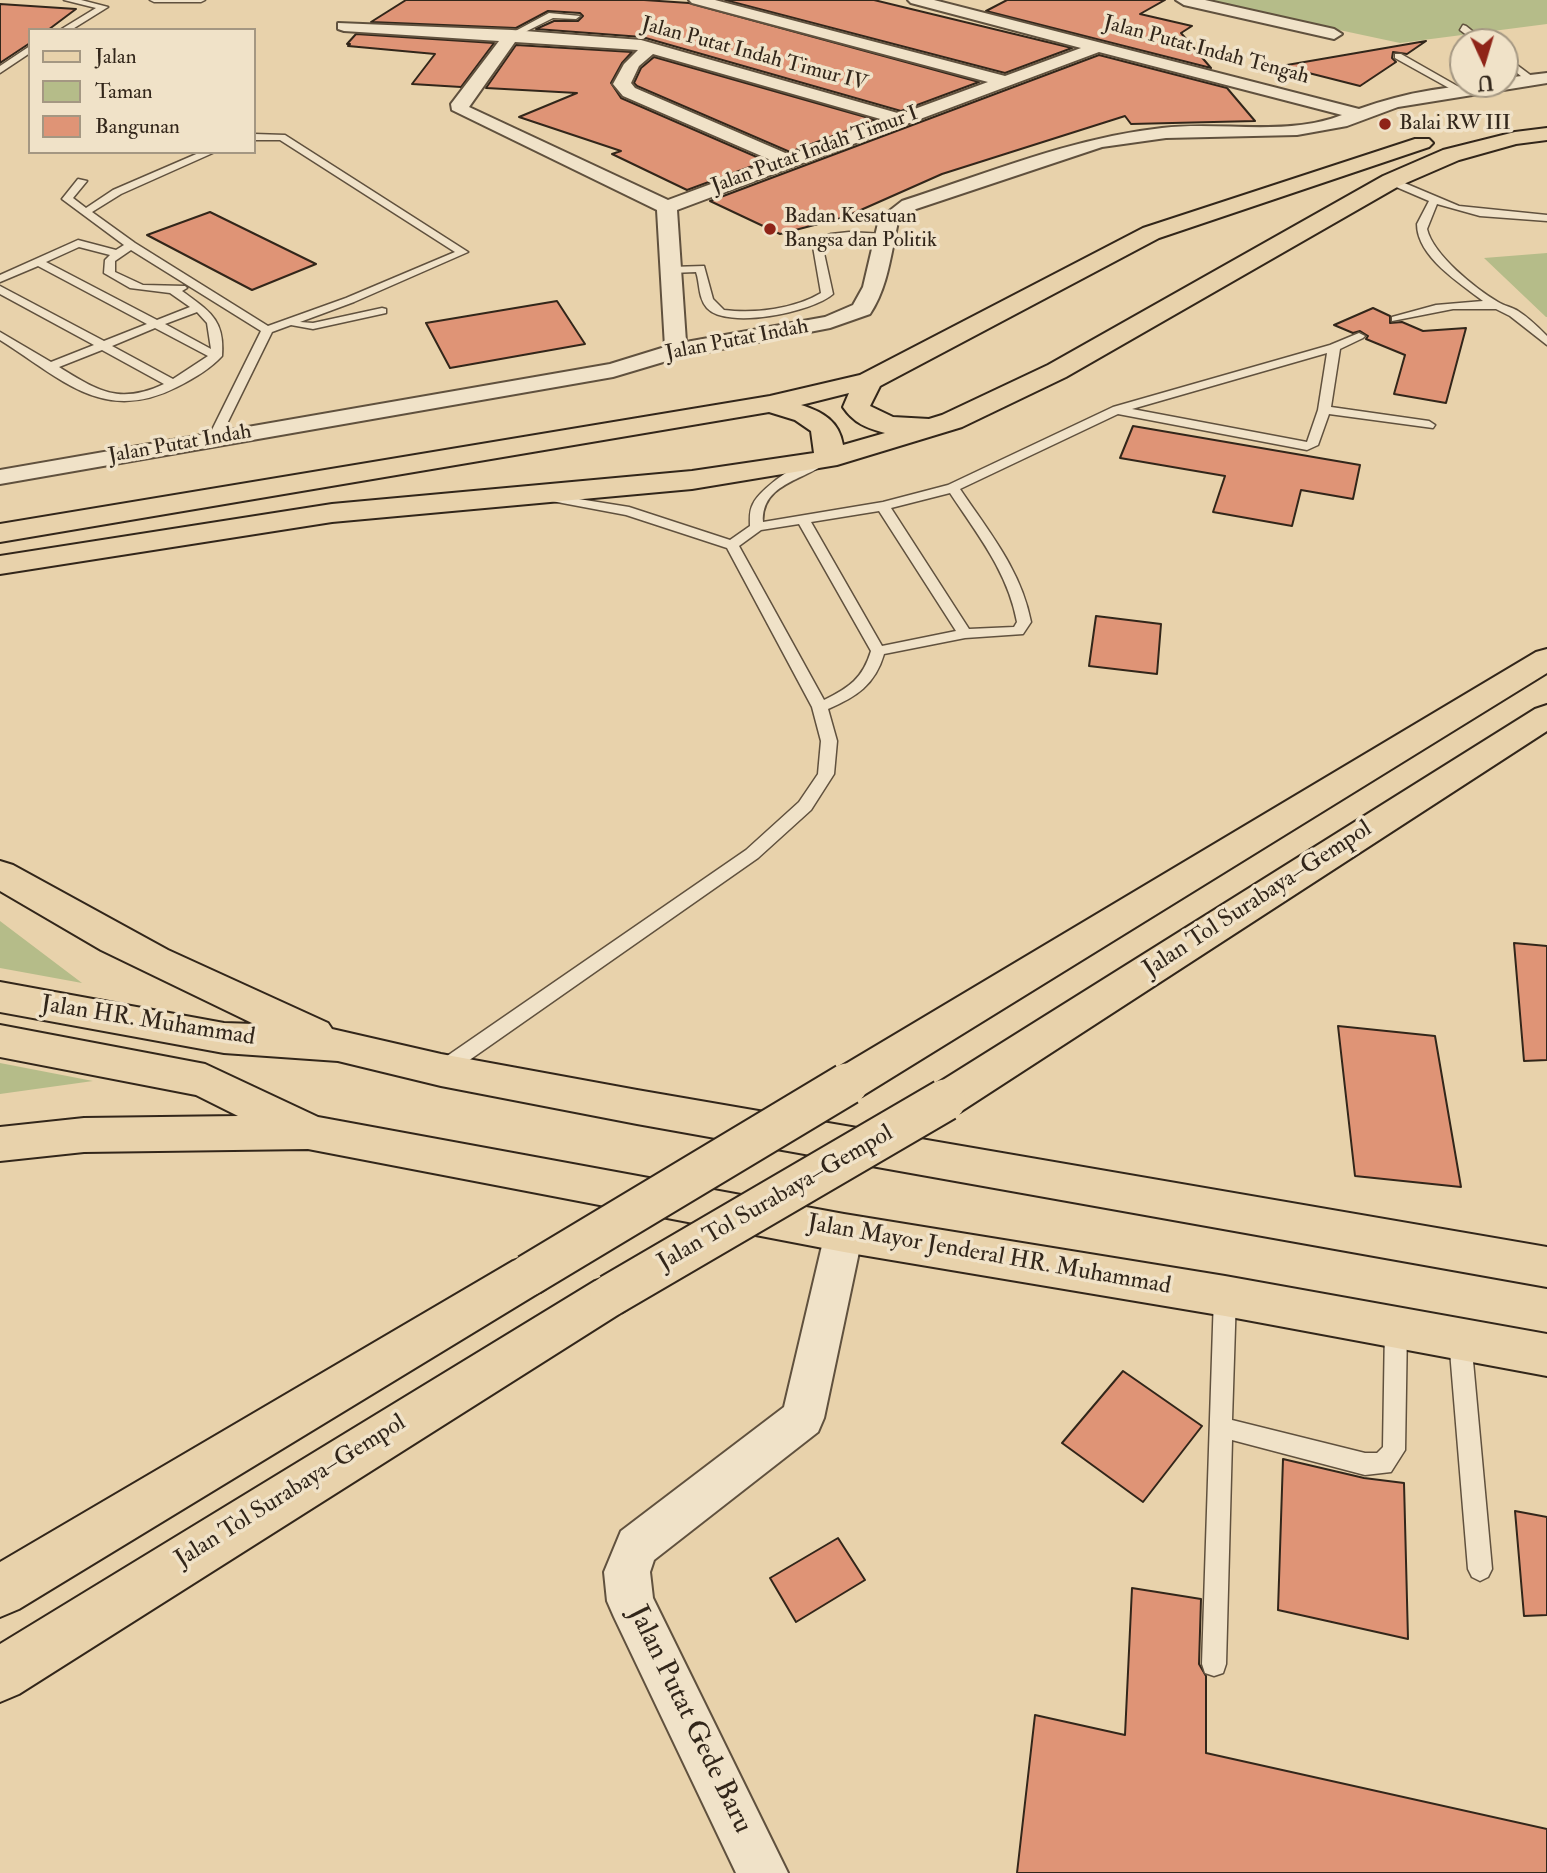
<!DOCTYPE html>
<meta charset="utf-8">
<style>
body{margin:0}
#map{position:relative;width:1547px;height:1873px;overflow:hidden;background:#e8d2ab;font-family:"IM FELL Double Pica",serif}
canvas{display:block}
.legend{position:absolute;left:28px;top:28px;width:228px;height:126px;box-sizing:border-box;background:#f0e2c8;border:2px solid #a49782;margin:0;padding:9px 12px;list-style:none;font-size:21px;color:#32261a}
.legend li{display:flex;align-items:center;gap:14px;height:35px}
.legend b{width:35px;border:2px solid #a49782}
.north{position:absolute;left:1449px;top:28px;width:70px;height:70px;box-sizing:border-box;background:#f0e2c8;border:2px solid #a49782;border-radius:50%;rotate:176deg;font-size:19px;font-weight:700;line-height:28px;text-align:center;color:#32261a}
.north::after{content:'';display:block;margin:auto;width:24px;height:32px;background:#8f2418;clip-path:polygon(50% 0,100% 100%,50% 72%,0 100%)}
</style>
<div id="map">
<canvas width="1547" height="1873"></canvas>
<ul class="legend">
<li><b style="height:9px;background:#e8d2ab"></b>Jalan</li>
<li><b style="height:19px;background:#b5bc89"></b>Taman</li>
<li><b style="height:19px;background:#df9476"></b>Bangunan</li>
</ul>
<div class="north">U</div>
</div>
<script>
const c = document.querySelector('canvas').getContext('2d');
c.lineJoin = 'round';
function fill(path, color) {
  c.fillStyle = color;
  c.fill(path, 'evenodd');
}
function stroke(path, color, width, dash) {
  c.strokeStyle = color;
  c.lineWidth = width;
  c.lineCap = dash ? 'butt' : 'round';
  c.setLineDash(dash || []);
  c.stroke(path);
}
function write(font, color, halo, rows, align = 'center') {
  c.font = font + ' "IM FELL Double Pica",serif';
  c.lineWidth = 7;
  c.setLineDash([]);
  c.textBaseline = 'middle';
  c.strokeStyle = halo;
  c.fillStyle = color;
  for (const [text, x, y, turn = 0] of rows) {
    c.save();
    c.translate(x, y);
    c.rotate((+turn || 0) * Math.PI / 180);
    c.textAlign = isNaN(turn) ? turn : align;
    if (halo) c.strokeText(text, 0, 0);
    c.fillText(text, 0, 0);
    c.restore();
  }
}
const green = new Path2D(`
 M 1199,0 L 1547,0 L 1547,24 L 1400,43 Z
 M 1547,253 L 1547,317 L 1546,317 L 1484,258 Z
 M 0,921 L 82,983 L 0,968 Z
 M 0,1063 L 93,1081 L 0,1094 Z`);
const building = new Path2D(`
 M 406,0 L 644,0 L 689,3 L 979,82 L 901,111 L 642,37 L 536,29 L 554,21 L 578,21 L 583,16 L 580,13 L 548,11 L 516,28 L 371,22 Z
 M 725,0 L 874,0 L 1072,48 L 1005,73 Z
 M 1007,0 L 1165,0 L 1140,14 L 1192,26 L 1181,33 L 1211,68 L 986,11 Z
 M 0,4 L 76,9 L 48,30 L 30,30 L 30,43 L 0,63 Z
 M 356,34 L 494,43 L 461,87 L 412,84 L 435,54 L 348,46 L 350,44 L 347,44 Z
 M 1426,41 L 1407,54 L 1393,52 L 1392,58 L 1396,62 L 1360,86 L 1281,66 Z
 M 516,45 L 632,52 L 622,63 L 611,83 L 621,98 L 766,161 L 687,190 L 612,154 L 621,151 L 519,117 L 577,93 L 486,88 Z
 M 1099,55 L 1227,88 L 1255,121 L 1131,124 L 1125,116 L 942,174 L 845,217 L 780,234 L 710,201 Z
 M 654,57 L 876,120 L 790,152 L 637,86 L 634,83 L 641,68 Z
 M 210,212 L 316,264 L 252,290 L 147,235 Z
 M 557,301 L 585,344 L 450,368 L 426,323 Z
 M 1373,308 L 1390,316 L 1390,323 L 1402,322 L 1423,331 L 1466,328 L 1446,403 L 1394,394 L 1405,355 L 1366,339 L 1368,336 L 1360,331 L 1353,333 L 1334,325 Z
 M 1133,426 L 1360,465 L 1353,499 L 1301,490 L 1292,526 L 1213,512 L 1225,476 L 1120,458 Z
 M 1096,616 L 1161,624 L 1157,674 L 1089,666 Z
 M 1514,943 L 1547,946 L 1547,1060 L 1524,1061 Z
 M 1338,1026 L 1435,1036 L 1461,1187 L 1355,1176 Z
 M 1123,1371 L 1202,1426 L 1143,1502 L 1062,1443 Z
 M 1283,1459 L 1364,1478 L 1404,1483 L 1408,1639 L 1278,1610 Z
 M 1515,1511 L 1547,1517 L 1547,1615 L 1524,1616 Z
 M 838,1538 L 865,1580 L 796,1622 L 770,1578 Z
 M 1132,1588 L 1201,1599 L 1199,1664 L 1206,1676 L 1206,1753 L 1547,1829 L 1547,1873 L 1017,1873 L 1035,1715 L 1125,1735 Z`);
const service = new Path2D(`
 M 64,0 L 81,0 L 108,7 L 71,30 L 60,30 L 96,8 Z
 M 150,0 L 205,0 L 201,2 L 154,2 Z
 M 549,13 L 580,16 L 576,19 L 553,18 L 515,37 L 508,35 Z
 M 1463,25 L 1466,26 L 1486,42 L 1476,42 L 1460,30 Z
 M 30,46 L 30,53 L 0,73 L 0,66 Z
 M 1395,54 L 1401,54 L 1466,91 L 1458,93 L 1395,58 Z
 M 1505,56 L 1533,77 L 1533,81 L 1527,81 L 1505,63 Z
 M 254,134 L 285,135 L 468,252 L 354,302 L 300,322 L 313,323 L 382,308 L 386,309 L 386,313 L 313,329 L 291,325 L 272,332 L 219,440 L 213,444 L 207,440 L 261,331 L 131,250 L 115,261 L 115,272 L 143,285 L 185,286 L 187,288 L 182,291 C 209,311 225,319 222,356 C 210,369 193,379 177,387 C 103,425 61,378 0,340 L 0,332 L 51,362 L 94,345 L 0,294 L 0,286 L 104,341 L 147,324 L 38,266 L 0,282 L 0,275 L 78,240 L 116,250 L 124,245 L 62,199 L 78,179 L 87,181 L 73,198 L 86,208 L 113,190 L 201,152 L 215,152 L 121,194 L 92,212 L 135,243 L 268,326 L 346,298 L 455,252 L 280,140 L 254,140 ZM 79,247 L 110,255 L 105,260 L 104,273 L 130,288 L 170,293 L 190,307 L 157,320 L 46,262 ZM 197,312 L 207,323 L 211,349 L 165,324 ZM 155,328 L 208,356 L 173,379 L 112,346 ZM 102,350 L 164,384 C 119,405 98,391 59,367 Z
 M 1387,179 L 1395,179 L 1459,206 L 1547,215 L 1547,221 L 1480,216 L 1437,204 L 1427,229 C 1433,255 1476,289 1498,302 C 1504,306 1512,307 1518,311 C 1529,318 1538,327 1547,336 L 1547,345 L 1510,316 L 1496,309 L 1453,309 L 1392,321 L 1392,317 L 1436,305 L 1483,301 C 1460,283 1417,257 1417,224 L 1429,201 L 1387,183 Z
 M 849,232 L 884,234 L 889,237 L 884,240 L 840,239 L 822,244 L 833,294 C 813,312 727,330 707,308 C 698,298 700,283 696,272 L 671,273 L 666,270 L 671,267 L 704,266 L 713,299 L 724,310 C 755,314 794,309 821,293 L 812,241 L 831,234 Z
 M 1359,333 L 1365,336 L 1363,338 L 1340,349 L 1331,407 L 1429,421 L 1435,425 L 1433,428 L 1329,414 L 1318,445 L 1307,450 L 1118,414 L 960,489 C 989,532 1021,570 1031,622 L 1023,634 L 965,638 L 884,654 C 875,685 856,697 828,709 L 837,741 L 834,774 L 811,810 L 758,858 L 448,1075 L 434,1075 L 432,1070 L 434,1065 L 746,850 L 799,802 L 818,774 L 821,741 L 812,707 L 727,548 L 626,515 L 541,499 L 541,493 L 629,507 L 730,540 L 750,526 C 750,518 749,511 753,504 C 760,487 816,448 830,460 C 808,480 761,482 763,522 L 883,502 L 948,485 L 1113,407 L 1330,345 ZM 1327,353 L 1318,410 L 1307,442 L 1132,409 ZM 950,493 C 977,534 1008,572 1017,622 L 1014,627 L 969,629 L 891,508 ZM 879,511 L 956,631 L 882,646 L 811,522 ZM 799,524 L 871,651 C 863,678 849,688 824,700 L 739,546 L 761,530 Z
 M 1225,1287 L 1232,1290 L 1236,1296 L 1232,1420 L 1365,1453 L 1377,1453 L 1383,1447 L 1385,1327 L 1388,1320 L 1396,1318 L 1404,1320 L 1407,1327 L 1405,1450 L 1391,1472 L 1365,1475 L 1232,1440 L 1226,1664 L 1223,1673 L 1214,1676 L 1205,1673 L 1202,1664 L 1214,1296 L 1218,1290 Z
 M 1460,1329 L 1468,1332 L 1471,1339 L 1492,1569 L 1488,1577 L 1480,1581 L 1472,1577 L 1468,1569 L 1449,1339 L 1452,1332 Z`);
const minor = new Path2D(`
 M 689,0 L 715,0 L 1005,76 L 1081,48 L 911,3 L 908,0 L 934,0 L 1359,109 C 1406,92 1455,84 1505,84 L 1505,78 L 1547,73 L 1547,83 L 1398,107 L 1347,126 L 1297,135 L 1166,138 L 1102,147 L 916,209 L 898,222 C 891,253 888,287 870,314 L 830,328 L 680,357 L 613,377 L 0,484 L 0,470 L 610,364 L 665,347 L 657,210 L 452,110 L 451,104 L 499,41 L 344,31 L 338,29 L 338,23 L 512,30 L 641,40 L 901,114 L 988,82 L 692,3 ZM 515,42 L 638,50 L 624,64 L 613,84 L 623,96 L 773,161 L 668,200 L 469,107 ZM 1099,52 L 1342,115 C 1285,137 1221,121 1162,128 C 1072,138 988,173 902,201 L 879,219 L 863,287 L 853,305 L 825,317 L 686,342 L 677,210 ZM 653,54 L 884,120 L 790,155 L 635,88 L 631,83 L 639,66 Z
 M 1176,0 L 1205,0 L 1334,29 L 1342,34 L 1334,39 L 1184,5 Z
 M 844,1217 L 858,1221 L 863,1233 L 824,1418 L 818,1432 L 654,1560 L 650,1572 L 653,1598 L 788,1873 L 736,1873 L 614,1617 L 607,1601 L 604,1572 L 621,1531 L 784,1407 L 825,1233 L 830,1221 Z`);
const primary = new Path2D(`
 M 0,861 L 13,865 L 168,950 L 328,1023 L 332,1029 L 441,1054 L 637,1090 L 1547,1247 L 1547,1287 L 637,1124 L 441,1086 L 338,1061 L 224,1053 L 0,1012 L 0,982 L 224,1023 L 254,1024 L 101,950 L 0,891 Z
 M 0,1025 L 205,1064 L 318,1117 L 844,1214 L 1225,1276 L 1547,1334 L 1547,1376 L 1225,1316 L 844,1252 L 308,1149 L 84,1152 L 0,1161 L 0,1127 L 84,1118 L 238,1116 L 196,1095 L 0,1057 Z`);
const motorway = new Path2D(`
 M 1547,128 L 1547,140 L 1516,144 L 1459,160 L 1399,186 L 1066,377 L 962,427 L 837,465 L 692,489 L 332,522 L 0,574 L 0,556 L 332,504 L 692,471 L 814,453 L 811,431 L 795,420 L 769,412 L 0,542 L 0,524 L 770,396 L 860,375 L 1143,228 L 1415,139 L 1429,139 L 1433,143 L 1429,147 L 1159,238 L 880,386 L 870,406 L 893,417 L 929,419 L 942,415 L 1048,365 L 1383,176 L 1443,150 L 1515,132 ZM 849,393 L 843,407 C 854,423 866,428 885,433 L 843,445 C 839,421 823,412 801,405 Z
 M 1547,649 L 1547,673 L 862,1096 L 847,1100 L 832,1096 L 826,1084 L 832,1072 L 1536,652 Z
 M 1547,705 L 1547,731 L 960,1112 L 945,1117 L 930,1112 L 924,1100 L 930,1088 L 1535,709 Z
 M 529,1255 L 545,1261 L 552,1275 L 545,1289 L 19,1609 L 0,1617 L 0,1562 L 513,1261 Z
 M 611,1275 L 627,1281 L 634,1295 L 627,1309 L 19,1694 L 0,1702 L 0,1644 L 595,1281 Z`);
const motorwayBridge = new Path2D(`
 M 529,1275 L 847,1084
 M 611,1295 L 945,1100`);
const markers = [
 [1385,124,7,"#8f2418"],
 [770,229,7,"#8f2418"]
];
const farStreetnames = [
 ["Jalan Putat Indah Tengah",1206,51,15],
 ["Jalan Putat Indah Timur IV",754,55,15],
 ["Jalan Putat Indah Timur I",815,151,-20],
 ["Jalan Putat Indah",737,341,-11],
 ["Jalan Putat Indah",180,445,-10]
];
const farPoinames = [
 ["Balai RW III",1399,124],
 ["Badan Kesatuan",784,217],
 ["Bangsa dan Politik",784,241]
];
const streetNames = [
 ["Jalan Tol Surabaya–Gempol",1258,900,-33],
 ["Jalan HR. Muhammad",148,1022,9],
 ["Jalan Tol Surabaya–Gempol",776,1199,-30],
 ["Jalan Mayor Jenderal HR. Muhammad",989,1256,10],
 ["Jalan Tol Surabaya–Gempol",291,1492,-32]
];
const nearStreetnames = [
 ["Jalan Putat Gede Baru",689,1720,64]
];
fill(green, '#b5bc89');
fill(building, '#df9476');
stroke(building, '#32261a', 2);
stroke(service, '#60513e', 3);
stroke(minor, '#60513e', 4);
stroke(primary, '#32261a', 4);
stroke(motorway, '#32261a', 4);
fill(service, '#f0e2c8');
fill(minor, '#f0e2c8');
fill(primary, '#e8d2ab');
fill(motorway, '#e8d2ab');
stroke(motorwayBridge, '#32261a', 45, []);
stroke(motorwayBridge, '#e8d2ab', 41);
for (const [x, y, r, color] of markers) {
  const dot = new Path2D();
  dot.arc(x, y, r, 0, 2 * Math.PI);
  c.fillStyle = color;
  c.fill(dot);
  stroke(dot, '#f0e2c8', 2.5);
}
write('21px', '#32261a', '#f0e2c8', farStreetnames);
write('21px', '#32261a', '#f0e2c8', farPoinames, 'left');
write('24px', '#32261a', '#f0e2c8', streetNames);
write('28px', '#32261a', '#f0e2c8', nearStreetnames);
</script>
